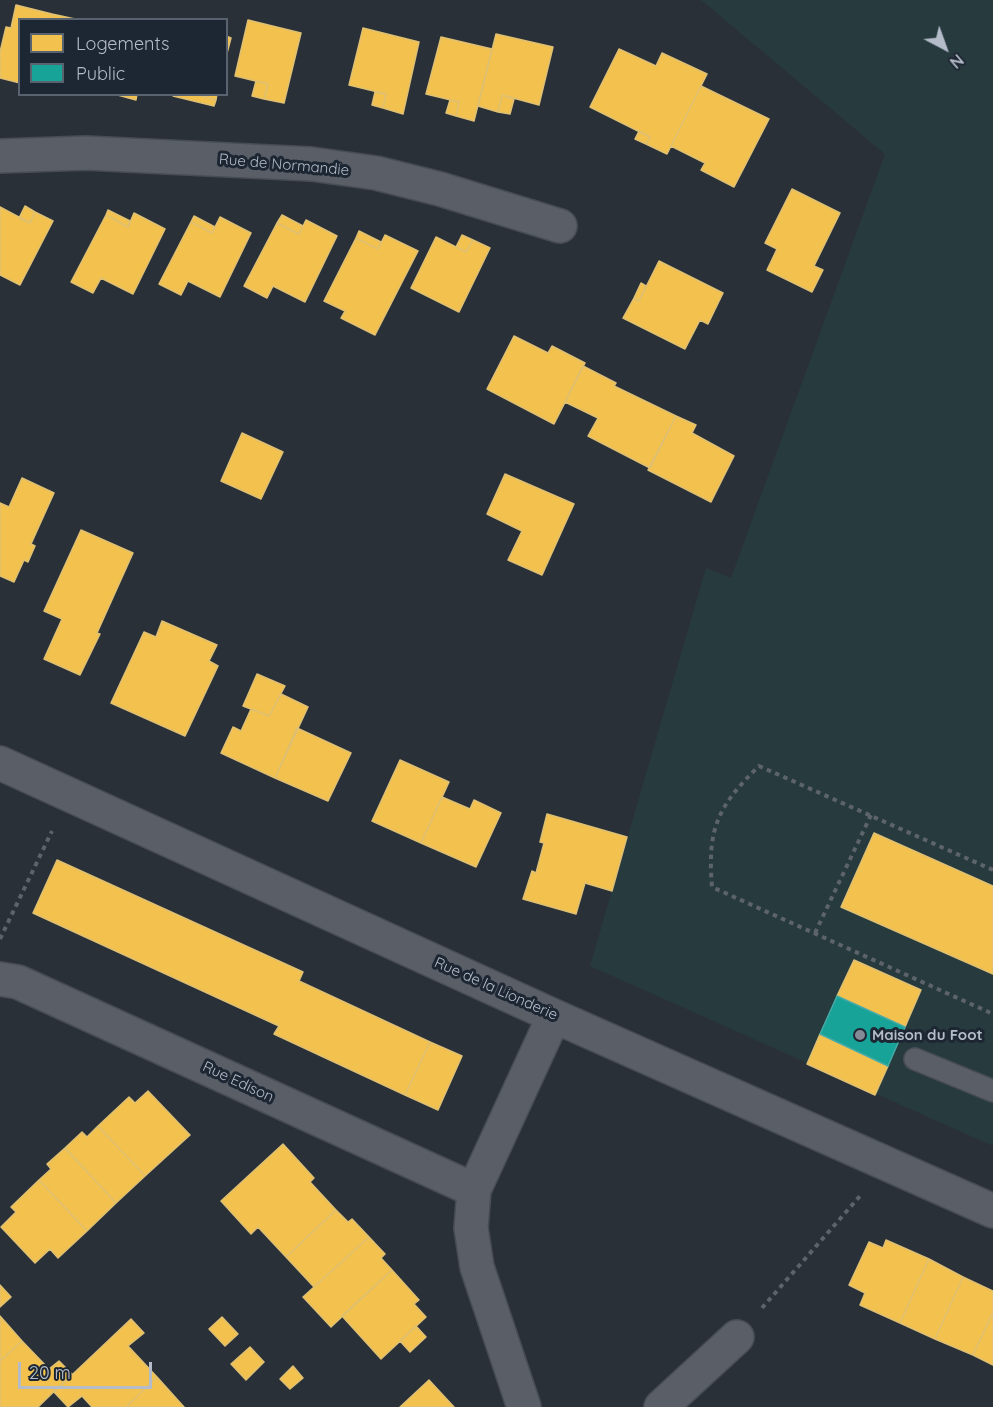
<!DOCTYPE html>
<style>
body{margin:0}
#map{position:relative;width:993px;height:1407px;overflow:hidden;background:#2a3038;font-family:Quicksand,sans-serif}
canvas{display:block}
.legend{position:absolute;left:18px;top:18px;width:210px;height:78px;box-sizing:border-box;background:#1d2633;border:2px solid #59626f;margin:0;padding:8px 10px;list-style:none;font-size:18px;color:#b4bcc9}
.legend li{display:flex;align-items:center;gap:12px;height:30px}
.legend b{width:30px;border:2px solid #59626f}
.north{position:absolute;left:915px;top:18px;width:60px;height:60px;-webkit-text-stroke:4px #1d2633;paint-order:stroke;rotate:139deg;font-size:16px;font-weight:700;line-height:24px;text-align:center;color:#b4bcc9}
.north::after{content:'';display:block;margin:auto;width:21px;height:27px;background:#b4bcc9;clip-path:polygon(50% 0,100% 100%,50% 72%,0 100%)}
.scale{position:absolute;left:18px;top:1362px;width:134px;height:27px;box-sizing:border-box;border:3px solid #b4bcc9;border-top:0;padding-left:8px;font-size:18px;line-height:21px;white-space:nowrap;color:#b4bcc9;-webkit-text-stroke:4px #1d2633;paint-order:stroke}
</style>
<div id="map">
<canvas width="993" height="1407"></canvas>
<ul class="legend">
<li><b style="height:16px;background:#f2c14e"></b>Logements</li>
<li><b style="height:16px;background:#17a398"></b>Public</li>
</ul>
<div class="north">N</div>
<div class="scale">20 m</div>
</div>
<script>
const c = document.querySelector('canvas').getContext('2d');
c.lineJoin = 'round';
function fill(path, color) {
  c.fillStyle = color;
  c.fill(path, 'evenodd');
}
function stroke(path, color, width, dash) {
  c.strokeStyle = color;
  c.lineWidth = width;
  c.lineCap = dash ? 'butt' : 'round';
  c.setLineDash(dash || []);
  c.stroke(path);
}
function write(font, color, halo, rows, align = 'center') {
  c.font = font + ' Quicksand,sans-serif';
  c.lineWidth = 6;
  c.setLineDash([]);
  c.textBaseline = 'middle';
  c.strokeStyle = halo;
  c.fillStyle = color;
  for (const [text, x, y, turn = 0] of rows) {
    c.save();
    c.translate(x, y);
    c.rotate((+turn || 0) * Math.PI / 180);
    c.textAlign = isNaN(turn) ? turn : align;
    if (halo) c.strokeText(text, 0, 0);
    c.fillText(text, 0, 0);
    c.restore();
  }
}
const green = new Path2D(`
 M 701,0 L 993,0 L 993,1146 L 590,966 L 706,568 L 731,578 L 885,154 Z`);
const homes = new Path2D(`
 M 16,5 L 52,14 L 51,20 L 20,20 L 20,83 L 0,78 L 0,52 L 6,27 L 11,28 Z
 M 52,14 L 75,19 L 51,20 Z
 M 248,20 L 301,33 L 284,103 L 264,99 L 268,84 L 235,76 Z
 M 363,28 L 419,42 L 403,114 L 383,108 L 386,94 L 349,85 Z
 M 496,34 L 553,47 L 539,105 L 502,95 L 498,112 L 478,106 Z
 M 226,36 L 231,38 L 226,57 Z
 M 441,37 L 492,49 L 474,121 L 456,116 L 459,102 L 426,94 Z
 M 619,49 L 656,66 L 662,53 L 707,74 L 667,154 L 646,144 L 650,137 L 590,107 Z
 M 256,81 L 268,84 L 264,99 L 252,96 Z
 M 701,86 L 769,119 L 734,187 L 701,170 L 705,163 L 671,146 Z
 M 375,92 L 386,94 L 383,108 L 372,105 Z
 M 114,94 L 137,94 L 136,100 Z
 M 173,94 L 195,94 L 216,100 L 214,106 L 173,96 Z
 M 195,94 L 217,94 L 216,100 Z
 M 502,95 L 514,99 L 510,114 L 498,112 Z
 M 450,100 L 459,102 L 456,116 L 446,113 Z
 M 639,131 L 650,137 L 646,144 L 635,139 Z
 M 792,189 L 840,213 L 814,266 L 823,270 L 812,292 L 767,270 L 777,249 L 765,243 Z
 M 25,206 L 35,212 L 30,223 L 19,218 Z
 M 0,207 L 30,223 L 35,212 L 53,221 L 20,285 L 0,275 Z
 M 108,210 L 130,221 L 128,227 L 106,215 Z
 M 134,213 L 165,229 L 133,294 L 101,278 L 93,293 L 71,282 L 106,215 L 128,227 Z
 M 282,215 L 303,226 L 299,234 L 277,223 Z
 M 194,216 L 215,227 L 212,233 L 191,222 Z
 M 220,217 L 251,233 L 220,297 L 188,281 L 181,295 L 159,284 L 191,222 L 212,233 Z
 M 306,220 L 337,236 L 305,302 L 273,286 L 267,298 L 244,286 L 277,223 L 299,234 Z
 M 359,231 L 381,242 L 378,249 L 356,238 Z
 M 385,235 L 418,251 L 375,335 L 341,318 L 345,311 L 324,301 L 356,238 L 378,249 Z
 M 462,235 L 473,240 L 466,252 L 456,247 Z
 M 436,237 L 466,252 L 473,240 L 490,248 L 459,312 L 411,288 Z
 M 659,261 L 723,293 L 708,324 L 700,320 L 685,349 L 623,318 L 634,298 L 639,301 Z
 M 641,283 L 646,286 L 639,301 L 634,298 Z
 M 514,336 L 548,353 L 552,346 L 585,363 L 554,424 L 487,389 Z
 M 583,366 L 616,383 L 614,386 L 676,416 L 650,468 L 588,436 L 598,418 L 565,402 Z
 M 676,416 L 696,425 L 692,433 L 734,456 L 711,502 L 648,470 Z
 M 242,433 L 283,452 L 261,499 L 221,481 Z
 M 505,474 L 574,504 L 542,575 L 508,560 L 522,531 L 487,514 Z
 M 22,478 L 54,493 L 31,544 L 35,546 L 28,562 L 24,560 L 14,582 L 0,576 L 0,503 L 9,507 Z
 M 81,530 L 133,553 L 97,633 L 100,634 L 80,675 L 44,659 L 62,619 L 44,611 Z
 M 162,621 L 217,645 L 209,661 L 218,666 L 185,736 L 111,703 L 144,632 L 156,637 Z
 M 257,674 L 285,686 L 269,716 L 243,706 Z
 M 281,694 L 308,707 L 275,778 L 221,753 L 233,727 L 241,731 L 251,709 L 269,716 Z
 M 297,728 L 351,753 L 328,801 L 275,778 Z
 M 400,760 L 449,782 L 421,843 L 372,821 Z
 M 442,797 L 470,809 L 474,800 L 501,813 L 476,867 L 421,843 Z
 M 547,814 L 627,837 L 612,891 L 585,883 L 576,914 L 523,899 L 532,871 L 536,873 L 544,843 L 540,842 Z
 M 874,833 L 993,886 L 993,974 L 841,907 Z
 M 57,860 L 303,972 L 299,981 L 430,1042 L 405,1095 L 274,1034 L 279,1026 L 33,913 Z
 M 854,960 L 921,990 L 905,1027 L 837,996 Z
 M 820,1034 L 888,1066 L 875,1095 L 807,1064 Z
 M 430,1042 L 462,1056 L 438,1110 L 405,1095 Z
 M 148,1091 L 190,1135 L 145,1176 L 98,1126 L 129,1097 L 135,1103 Z
 M 98,1126 L 145,1176 L 116,1203 L 65,1148 L 82,1132 L 87,1137 Z
 M 283,1144 L 314,1178 L 310,1182 L 336,1210 L 286,1257 L 258,1227 L 251,1234 L 221,1201 Z
 M 65,1148 L 116,1203 L 87,1231 L 39,1180 L 51,1169 L 47,1164 Z
 M 39,1180 L 87,1231 L 58,1258 L 50,1249 L 35,1263 L 1,1227 L 16,1212 L 11,1207 Z
 M 336,1210 L 348,1222 L 352,1219 L 369,1237 L 314,1287 L 286,1257 Z
 M 369,1237 L 385,1254 L 381,1258 L 392,1270 L 331,1327 L 303,1297 Z
 M 886,1240 L 929,1259 L 900,1323 L 860,1305 L 865,1293 L 849,1285 L 869,1242 L 883,1248 Z
 M 929,1259 L 963,1277 L 935,1339 L 900,1323 Z
 M 392,1270 L 419,1300 L 414,1304 L 426,1317 L 381,1359 L 342,1316 Z
 M 963,1277 L 993,1291 L 993,1312 L 973,1355 L 935,1339 Z
 M 0,1285 L 11,1297 L 0,1307 Z
 M 993,1312 L 993,1365 L 973,1355 Z
 M 0,1316 L 22,1341 L 0,1361 Z
 M 222,1317 L 238,1334 L 225,1346 L 209,1329 Z
 M 131,1319 L 144,1333 L 128,1346 L 157,1377 L 126,1407 L 92,1407 L 82,1396 L 68,1407 L 54,1392 Z
 M 416,1326 L 426,1337 L 410,1352 L 400,1341 Z
 M 22,1341 L 49,1369 L 59,1361 L 72,1374 L 38,1407 L 0,1407 L 0,1361 Z
 M 250,1347 L 264,1362 L 246,1380 L 231,1364 Z
 M 293,1366 L 303,1378 L 290,1389 L 280,1379 Z
 M 157,1377 L 184,1407 L 126,1407 Z
 M 429,1380 L 454,1407 L 400,1407 Z`);
const public = new Path2D(`
 M 837,996 L 905,1027 L 888,1066 L 820,1034 Z`);
const path = new Path2D(`
 M 993,870 L 759,766 C 718,806 707,828 712,887 L 993,1014
 M 815,933 L 871,815
 M 0,939 L 52,831
 M 762,1308 L 860,1196`);
const lane = new Path2D(`
 M 915,1059 L 993,1091`);
const street = new Path2D(`
 M 0,156 L 86,153 L 311,164 L 376,173 L 440,189 L 560,226
 M 0,763 L 554,1016 L 993,1211
 M 0,979 L 18,982 L 474,1190
 M 524,1407 L 477,1267 L 471,1228 L 474,1190 L 554,1016
 M 661,1407 L 737,1337`);
const markers = [
 [860,1035,6,"#848b96"]
];
const streetNames = [
 ["Rue de Normandie",284,165,5],
 ["Rue de la Lionderie",496,989,24],
 ["Rue Edison",238,1082,25]
];
const poiNames = [
 ["Maison du Foot",872,1035]
];
fill(green, '#273a3e');
fill(homes, '#f2c14e');
stroke(homes, '#dfc073', 1.5);
fill(public, '#17a398');
stroke(public, '#46aaa7', 1.5);
stroke(lane, '#484c53', 24);
stroke(street, '#484c53', 36);
stroke(path, '#5d636a', 4, [4.5, 4.5]);
stroke(lane, '#5a5e66', 21);
stroke(street, '#5a5e66', 33);
for (const [x, y, r, color] of markers) {
  const dot = new Path2D();
  dot.arc(x, y, r, 0, 2 * Math.PI);
  c.fillStyle = color;
  c.fill(dot);
  stroke(dot, '#1d2633', 2);
}
write('15px', '#b4bcc9', '#1d2633', streetNames);
write('bold 15px', '#b4bcc9', '#1d2633', poiNames, 'left');
</script>
